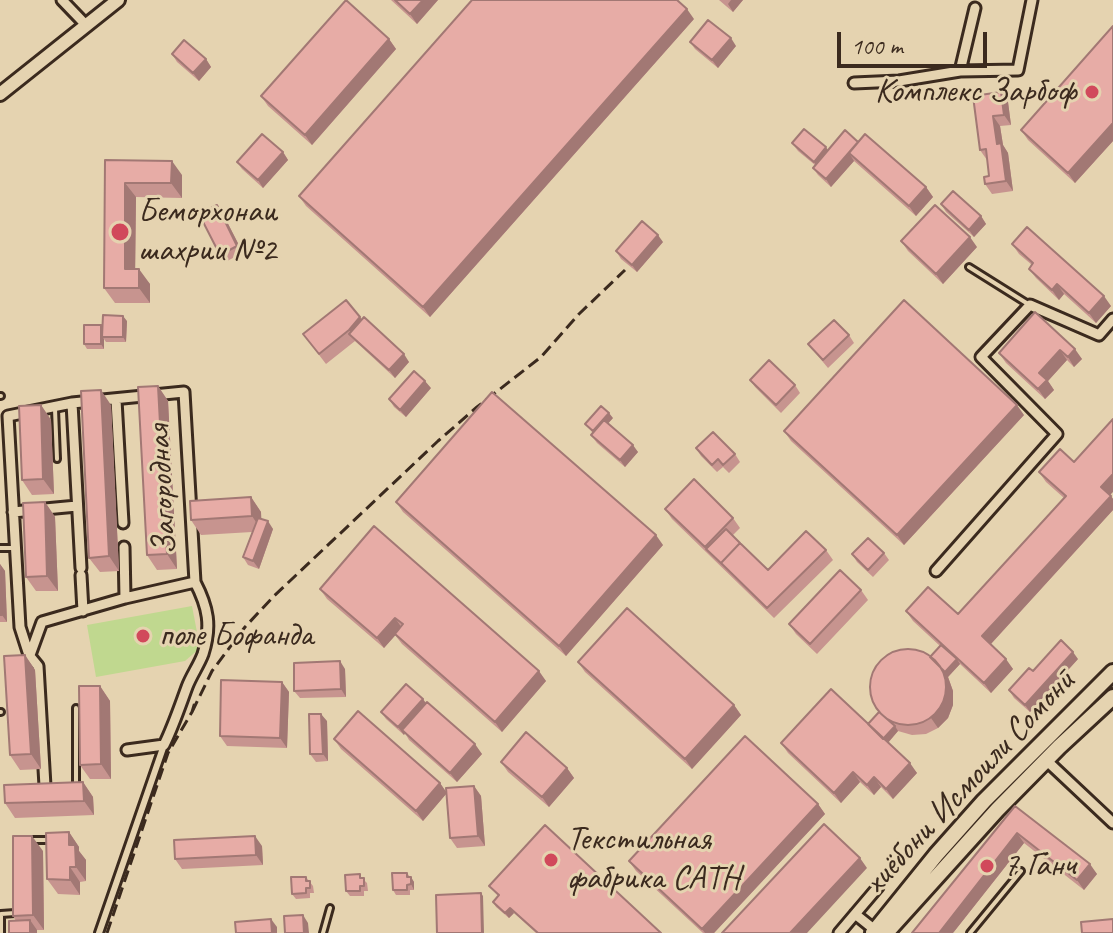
<!DOCTYPE html>
<meta charset="utf-8">
<style>
body{margin:0}
#map{position:relative;width:1113px;height:933px;overflow:hidden;background:#e5d3b0;font-family:Caveat,sans-serif}
canvas{display:block}
.scale{position:absolute;left:837px;top:32px;width:150px;height:36px;box-sizing:border-box;border:4px solid #3b2a1e;border-top:0;padding-left:10px;font-size:24px;line-height:28px;white-space:nowrap;color:#3b2a1e;-webkit-text-stroke:6px #e5d3b0;paint-order:stroke}
</style>
<div id="map">
<canvas width="1113" height="933"></canvas>
<div class="scale">100 m</div>
</div>
<script>
const c = document.querySelector('canvas').getContext('2d');
c.lineJoin = 'round';
function fill(path, color) {
  c.fillStyle = color;
  c.fill(path, 'evenodd');
}
function stroke(path, color, width, dash) {
  c.strokeStyle = color;
  c.lineWidth = width;
  c.lineCap = dash ? 'butt' : 'round';
  c.setLineDash(dash || []);
  c.stroke(path);
}
function write(font, color, halo, rows, align = 'center') {
  c.font = font + ' Caveat,sans-serif';
  c.lineWidth = 6;
  c.setLineDash([]);
  c.textBaseline = 'middle';
  c.strokeStyle = halo;
  c.fillStyle = color;
  for (const [text, x, y, turn = 0] of rows) {
    c.save();
    c.translate(x, y);
    c.rotate((+turn || 0) * Math.PI / 180);
    c.textAlign = isNaN(turn) ? turn : align;
    if (halo) c.strokeText(text, 0, 0);
    c.fillText(text, 0, 0);
    c.restore();
  }
}
const green = new Path2D(`
 M 192,606 L 200,648 L 185,661 L 96,677 L 87,625 Z`);
const service = new Path2D(`
 M 969,267 L 1028,304
 M 0,396 L 1,396
 M 55,409 L 57,459
 M 0,548 L 13,548
 M 76,708 L 76,785
 M 0,712 L 1,712
 M 32,840 L 51,840
 M 1,933 L 1,914 L 15,913
 M 323,933 L 330,908
 M 970,933 L 1021,871`);
const pedestrian = new Path2D(`
 M 99,933 L 164,745`);
const minor = new Path2D(`
 M 62,0 L 86,25
 M 960,71 L 975,8
 M 854,83 L 899,81 L 960,71 L 1018,70 L 1032,0
 M 116,400 L 123,523
 M 72,403 L 81,568
 M 13,512 L 77,506
 M 124,547 L 125,598
 M 936,571 L 1057,434 L 981,357 L 1030,305 L 1099,335 L 1113,319
 M 81,575 L 83,611
 M 30,655 L 42,622 L 125,598 L 195,582
 M 1046,760 L 1113,823
 M 45,786 L 38,666 L 29,655 L 20,627 L 8,416 L 72,403 L 184,392 L 195,582 C 208,607 212,626 203,654 C 199,665 191,676 187,687 C 180,706 173,727 164,745 L 127,750
 M 855,914 L 875,930
 M 839,933 L 878,887`);
const secondary = new Path2D(`
 M 0,94 L 118,0`);
const trunk = new Path2D(`
 M 873,933 L 936,855 L 984,801 L 1113,672
 M 886,933 L 997,810 L 1059,747 L 1113,697`);
const rail = new Path2D(`
 M 192,712 L 212,671 L 245,627 L 274,596 L 438,441 L 477,407 L 541,357 L 579,314 L 625,270
 M 107,933 L 168,753 L 192,712 L 195,702`);
const wall = new Path2D(`
 M 391,0 L 438,0 L 417,24 Z
 M 719,0 L 743,0 L 733,12 Z
 M 694,19 L 430,317 L 306,206 L 299,196 Z
 M 1113,26 L 1113,141 L 1075,183 L 1028,140 L 1021,130 Z
 M 389,39 L 396,49 L 312,145 L 268,106 L 261,96 Z
 M 690,42 L 736,46 L 718,68 L 695,49 Z
 M 172,54 L 206,59 L 211,67 L 199,81 L 177,62 Z
 M 1001,92 L 1008,102 L 1011,125 L 1000,126 L 1003,145 L 1008,153 L 1013,191 L 992,194 L 985,184 L 989,176 L 987,160 L 980,150 Z
 M 859,142 L 926,187 L 933,197 L 916,216 L 854,161 L 831,187 L 818,175 L 813,168 L 815,165 L 798,151 L 792,143 L 828,150 Z
 M 283,152 L 288,160 L 263,188 L 242,169 L 237,162 Z
 M 105,160 L 182,175 L 182,198 L 136,197 L 135,269 L 150,284 L 150,303 L 115,303 L 104,288 Z
 M 941,204 L 981,216 L 986,224 L 974,237 L 946,212 Z
 M 222,212 L 243,253 L 225,262 L 220,255 Z
 M 901,241 L 977,247 L 943,284 L 908,251 Z
 M 663,242 L 637,272 L 621,259 L 616,251 Z
 M 1012,244 L 1111,306 L 1096,323 L 1064,294 L 1059,300 L 1036,278 L 1029,269 L 1032,265 L 1019,254 Z
 M 1035,312 L 1082,359 L 1074,367 L 1067,360 L 1048,381 L 1054,390 L 1045,399 L 1006,363 L 999,353 Z
 M 362,320 L 409,362 L 395,378 L 355,341 L 326,364 L 303,334 Z
 M 127,321 L 126,342 L 106,342 L 104,339 L 104,349 L 87,349 L 84,344 L 101,325 L 103,328 Z
 M 849,335 L 854,343 L 828,368 L 808,344 Z
 M 750,380 L 795,385 L 800,393 L 781,413 L 755,387 Z
 M 158,386 L 168,401 L 177,569 L 157,570 L 147,555 Z
 M 431,388 L 406,417 L 394,407 L 389,399 Z
 M 41,405 L 51,420 L 54,494 L 32,495 L 22,480 Z
 M 111,405 L 119,571 L 100,572 L 89,558 Z
 M 1024,415 L 904,545 L 791,441 L 784,431 Z
 M 613,418 L 608,423 L 638,452 L 625,467 L 597,443 L 591,435 L 593,433 L 585,424 Z
 M 696,448 L 735,454 L 740,462 L 729,473 L 723,467 L 717,472 L 701,456 Z
 M 1039,472 L 1110,495 L 1113,499 L 1113,510 L 991,644 L 1013,669 L 991,693 L 960,664 L 948,677 L 953,691 L 953,705 L 948,718 L 938,728 L 926,734 L 912,735 L 898,731 L 888,743 L 917,773 L 893,799 L 881,787 L 874,795 L 860,782 L 841,803 L 788,753 L 781,743 L 868,724 L 879,712 L 876,707 L 930,657 L 940,646 L 913,621 L 906,611 L 958,614 L 1064,498 L 1046,482 Z
 M 251,497 L 261,512 L 261,519 L 273,529 L 259,569 L 248,565 L 243,557 L 252,532 L 201,535 L 191,520 Z
 M 45,502 L 55,517 L 58,591 L 36,591 L 26,577 Z
 M 396,502 L 663,545 L 566,656 L 403,512 Z
 M 665,509 L 733,518 L 740,528 L 732,536 L 768,570 L 826,550 L 833,560 L 774,618 L 672,519 Z
 M 374,526 L 546,681 L 502,732 L 402,644 L 395,635 L 384,648 L 327,599 L 320,589 Z
 M 884,553 L 889,560 L 873,577 L 857,562 L 852,554 Z
 M 0,564 L 5,571 L 7,622 L 0,622 Z
 M 861,590 L 868,600 L 817,654 L 796,634 L 789,624 Z
 M 25,655 L 35,670 L 41,769 L 20,770 L 10,755 Z
 M 1078,659 L 1030,712 L 1014,698 L 1009,690 L 1033,671 Z
 M 578,662 L 734,705 L 741,715 L 692,769 L 585,672 Z
 M 345,669 L 346,697 L 300,698 L 294,691 Z
 M 282,682 L 289,692 L 287,748 L 227,746 L 220,736 Z
 M 100,686 L 110,701 L 111,779 L 90,779 L 80,765 Z
 M 423,699 L 426,703 L 482,754 L 457,782 L 409,740 L 405,733 L 404,735 L 386,719 L 381,712 Z
 M 327,721 L 328,761 L 316,762 L 310,754 Z
 M 334,739 L 440,783 L 446,793 L 474,786 L 481,796 L 485,846 L 457,848 L 450,838 L 446,794 L 423,821 L 341,749 Z
 M 501,762 L 567,768 L 574,778 L 549,807 L 508,772 Z
 M 83,782 L 93,797 L 94,815 L 15,818 L 5,803 Z
 M 818,804 L 825,814 L 714,933 L 703,933 L 636,871 L 629,861 Z
 M 1015,806 L 1097,874 L 1084,890 L 1024,843 L 953,933 Z
 M 69,832 L 79,847 L 79,851 L 86,860 L 86,881 L 80,882 L 80,895 L 58,894 L 47,879 Z
 M 262,846 L 263,865 L 182,869 L 175,859 Z
 M 43,851 L 44,930 L 36,930 L 16,921 L 13,916 Z
 M 407,873 L 414,882 L 414,890 L 410,890 L 410,895 L 396,895 L 393,890 Z
 M 306,877 L 313,886 L 314,893 L 310,893 L 310,898 L 296,899 L 292,894 Z
 M 362,878 L 367,883 L 368,891 L 364,891 L 364,896 L 350,896 L 346,891 Z
 M 489,886 L 661,933 L 536,933 L 514,913 L 509,918 L 496,907 L 493,902 L 498,896 Z`);
const shadedWall = new Path2D(`
 M 423,0 L 438,0 L 417,24 L 410,14 Z
 M 731,0 L 743,0 L 733,12 L 728,4 Z
 M 687,9 L 694,19 L 430,317 L 423,307 Z
 M 731,38 L 736,46 L 718,68 L 712,60 Z
 M 389,39 L 396,49 L 312,145 L 305,135 Z
 M 206,59 L 211,67 L 199,81 L 193,73 Z
 M 1001,92 L 1008,102 L 1011,125 L 1004,115 Z
 M 993,116 L 1000,126 L 1003,145 L 1008,153 L 1013,191 L 1006,181 L 997,144 Z
 M 1113,123 L 1113,141 L 1075,183 L 1068,173 Z
 M 858,142 L 849,153 L 854,161 L 831,187 L 826,179 Z
 M 826,147 L 831,155 L 819,169 L 814,162 Z
 M 283,152 L 288,160 L 263,188 L 258,180 Z
 M 172,161 L 182,175 L 182,198 L 171,183 Z
 M 125,183 L 136,197 L 135,284 L 125,269 Z
 M 926,187 L 933,197 L 916,216 L 909,206 Z
 M 217,205 L 222,212 L 243,253 L 237,246 Z
 M 981,216 L 986,224 L 974,237 L 969,230 Z
 M 658,235 L 663,242 L 637,272 L 632,265 Z
 M 970,237 L 977,247 L 943,284 L 936,274 Z
 M 139,269 L 150,284 L 150,303 L 139,288 Z
 M 1057,284 L 1064,294 L 1059,300 L 1052,290 Z
 M 1104,296 L 1111,306 L 1096,323 L 1089,313 Z
 M 123,316 L 127,321 L 126,342 L 123,337 Z
 M 360,317 L 367,327 L 354,337 L 349,330 Z
 M 101,325 L 104,330 L 102,337 L 104,339 L 104,349 L 101,344 Z
 M 1075,349 L 1082,359 L 1074,367 L 1068,357 Z
 M 1060,350 L 1067,360 L 1048,381 L 1054,390 L 1045,399 L 1038,389 L 1039,373 Z
 M 404,354 L 409,362 L 395,378 L 389,370 Z
 M 425,381 L 431,388 L 406,417 L 400,410 Z
 M 158,386 L 168,401 L 177,569 L 167,554 Z
 M 101,390 L 111,405 L 119,571 L 109,556 Z
 M 41,405 L 51,420 L 54,494 L 43,479 Z
 M 1017,405 L 1024,415 L 904,545 L 897,535 Z
 M 609,413 L 613,418 L 597,436 L 593,431 Z
 M 633,445 L 638,452 L 625,467 L 620,460 Z
 M 1113,474 L 1113,492 L 1108,497 L 1101,487 Z
 M 1111,496 L 1113,499 L 1113,510 L 989,646 L 982,636 Z
 M 251,497 L 261,512 L 262,531 L 252,516 Z
 M 45,502 L 55,517 L 58,591 L 47,576 Z
 M 268,521 L 273,529 L 259,569 L 253,561 Z
 M 656,535 L 663,545 L 566,656 L 559,646 Z
 M 0,564 L 5,571 L 7,622 L 2,615 Z
 M 395,618 L 402,628 L 384,648 L 377,638 Z
 M 1073,652 L 1078,659 L 1030,712 L 1025,705 Z
 M 25,655 L 35,670 L 41,769 L 31,754 Z
 M 957,659 L 960,664 L 948,677 L 953,691 L 953,705 L 948,718 L 938,728 L 931,718 L 941,668 Z
 M 1006,659 L 1013,669 L 991,693 L 984,683 Z
 M 340,661 L 345,669 L 346,697 L 341,689 Z
 M 539,671 L 546,681 L 502,732 L 495,722 Z
 M 282,682 L 289,692 L 287,748 L 280,738 Z
 M 100,686 L 110,701 L 111,779 L 101,764 Z
 M 423,699 L 428,707 L 402,730 L 405,733 L 404,735 L 398,727 Z
 M 734,705 L 741,715 L 692,769 L 685,759 Z
 M 321,714 L 327,721 L 328,761 L 323,754 Z
 M 895,726 L 898,731 L 886,745 L 882,739 Z
 M 475,744 L 482,754 L 457,782 L 450,773 Z
 M 910,763 L 917,773 L 893,799 L 886,789 Z
 M 567,768 L 574,778 L 549,807 L 542,797 Z
 M 853,772 L 860,782 L 841,803 L 834,793 Z
 M 874,777 L 881,787 L 874,795 L 867,785 Z
 M 83,782 L 93,797 L 94,815 L 84,801 Z
 M 440,783 L 447,793 L 423,821 L 416,811 Z
 M 474,786 L 481,796 L 485,846 L 478,836 Z
 M 818,804 L 825,814 L 714,933 L 705,933 L 702,929 Z
 M 69,832 L 79,847 L 79,851 L 86,860 L 86,881 L 76,867 L 69,845 Z
 M 1017,833 L 1024,843 L 953,933 L 939,933 Z
 M 32,836 L 43,851 L 44,930 L 33,915 Z
 M 255,836 L 262,846 L 263,865 L 256,855 Z
 M 860,858 L 867,868 L 807,933 L 790,933 Z
 M 1090,864 L 1097,874 L 1084,890 L 1077,880 Z
 M 70,867 L 80,882 L 80,895 L 70,880 Z
 M 411,877 L 414,882 L 414,890 L 411,884 Z
 M 481,893 L 483,896 L 484,933 L 482,933 Z
 M 510,908 L 514,913 L 509,918 L 505,913 Z
 M 303,915 L 308,923 L 309,933 L 304,933 Z
 M 271,919 L 277,927 L 277,933 L 272,933 Z
 M 30,920 L 37,930 L 37,933 L 30,933 Z`);
const building = new Path2D(`
 M 346,0 L 389,39 L 305,135 L 261,96 Z
 M 395,0 L 423,0 L 410,14 Z
 M 472,0 L 677,0 L 687,9 L 423,307 L 299,196 Z
 M 708,20 L 731,38 L 712,60 L 690,42 Z
 M 1113,26 L 1113,123 L 1068,173 L 1021,130 Z
 M 184,40 L 206,59 L 193,73 L 172,54 Z
 M 1001,92 L 1004,115 L 993,116 L 997,144 L 1001,143 L 1006,181 L 985,184 L 984,177 L 989,176 L 986,149 L 980,150 L 973,96 Z
 M 804,129 L 826,147 L 814,162 L 792,143 Z
 M 845,130 L 858,142 L 826,179 L 813,168 Z
 M 262,134 L 283,152 L 258,180 L 237,162 Z
 M 865,134 L 926,187 L 909,206 L 849,153 Z
 M 105,160 L 172,161 L 171,183 L 125,183 L 125,269 L 139,269 L 139,288 L 104,288 Z
 M 953,191 L 981,216 L 969,230 L 941,204 Z
 M 217,205 L 237,246 L 220,255 L 199,214 Z
 M 935,205 L 970,237 L 936,274 L 901,241 Z
 M 642,221 L 658,235 L 632,265 L 616,251 Z
 M 1027,227 L 1104,296 L 1089,313 L 1057,284 L 1052,290 L 1029,269 L 1033,263 L 1012,244 Z
 M 346,300 L 360,317 L 349,330 L 319,354 L 303,334 Z
 M 904,300 L 1017,405 L 897,535 L 784,431 Z
 M 1035,312 L 1075,349 L 1068,357 L 1060,350 L 1039,373 L 1047,380 L 1038,389 L 999,353 Z
 M 103,315 L 123,316 L 123,337 L 102,337 Z
 M 364,317 L 404,354 L 389,370 L 349,334 Z
 M 834,320 L 849,335 L 823,360 L 808,344 Z
 M 84,325 L 101,325 L 101,344 L 84,344 Z
 M 769,360 L 795,385 L 776,405 L 750,380 Z
 M 414,371 L 425,381 L 400,410 L 389,399 Z
 M 158,386 L 167,554 L 147,555 L 138,387 Z
 M 101,390 L 109,556 L 89,558 L 81,391 Z
 M 492,392 L 656,535 L 559,646 L 396,502 Z
 M 41,405 L 43,479 L 22,480 L 19,406 Z
 M 601,406 L 609,413 L 593,431 L 585,424 Z
 M 1113,419 L 1113,474 L 1101,487 L 1111,496 L 982,636 L 1006,659 L 984,683 L 906,611 L 928,587 L 958,614 L 1066,496 L 1039,472 L 1060,449 L 1074,462 Z
 M 604,420 L 633,445 L 620,460 L 591,435 Z
 M 713,432 L 735,454 L 723,465 L 718,459 L 712,465 L 696,448 Z
 M 694,479 L 733,518 L 705,547 L 665,509 Z
 M 251,497 L 252,516 L 191,520 L 190,501 Z
 M 45,502 L 47,576 L 26,577 L 23,503 Z
 M 258,518 L 268,521 L 253,561 L 243,557 Z
 M 374,526 L 539,671 L 495,722 L 395,634 L 403,624 L 395,618 L 377,638 L 320,589 Z
 M 726,529 L 740,543 L 721,563 L 723,565 L 706,549 Z
 M 806,531 L 826,550 L 767,608 L 721,563 L 740,543 L 768,570 Z
 M 868,538 L 884,553 L 868,570 L 852,554 Z
 M 0,570 L 2,615 L 0,615 Z
 M 840,570 L 861,590 L 810,644 L 789,624 Z
 M 627,608 L 734,705 L 685,759 L 578,662 Z
 M 1061,640 L 1073,652 L 1025,705 L 1009,690 L 1029,668 L 1033,671 Z
 M 941,645 L 957,659 L 945,672 L 930,657 Z
 M870 687a38 38 0 1 1 76 0a38 38 0 1 1-76 0Z
 M 25,655 L 31,754 L 10,755 L 4,656 Z
 M 340,661 L 341,689 L 294,691 L 294,663 Z
 M 221,680 L 282,682 L 280,738 L 220,736 Z
 M 406,684 L 423,699 L 398,727 L 381,712 Z
 M 79,686 L 100,686 L 101,764 L 80,765 Z
 M 831,689 L 910,763 L 886,789 L 874,777 L 867,785 L 853,772 L 834,793 L 781,743 Z
 M 427,702 L 475,744 L 450,773 L 402,730 Z
 M 358,711 L 440,783 L 416,811 L 334,739 Z
 M 879,712 L 895,726 L 883,739 L 868,724 Z
 M 309,714 L 321,714 L 323,754 L 310,754 Z
 M 526,732 L 567,768 L 542,797 L 501,762 Z
 M 745,736 L 818,804 L 702,929 L 629,861 Z
 M 83,782 L 84,801 L 5,803 L 4,785 Z
 M 474,786 L 478,836 L 450,838 L 446,788 Z
 M 1015,806 L 1090,864 L 1077,880 L 1017,833 L 939,933 L 912,933 Z
 M 824,824 L 860,858 L 790,933 L 722,933 Z
 M 545,825 L 661,933 L 538,933 L 510,908 L 505,913 L 493,902 L 499,895 L 489,886 Z
 M 69,832 L 69,845 L 75,845 L 76,867 L 70,867 L 70,880 L 47,879 L 46,833 Z
 M 13,836 L 32,836 L 33,915 L 13,916 Z
 M 255,836 L 256,855 L 175,859 L 174,840 Z
 M 392,873 L 407,873 L 407,877 L 411,877 L 411,884 L 407,885 L 407,890 L 393,890 Z
 M 360,874 L 360,878 L 364,878 L 364,886 L 360,886 L 360,891 L 346,891 L 345,875 Z
 M 291,877 L 306,877 L 306,881 L 310,881 L 310,888 L 306,888 L 306,893 L 292,894 Z
 M 481,893 L 482,933 L 437,933 L 436,895 Z
 M 303,915 L 304,933 L 285,933 L 284,916 Z
 M 271,919 L 272,933 L 236,933 L 235,922 Z
 M 1113,919 L 1113,933 L 1082,933 L 1081,922 Z
 M 30,920 L 30,933 L 9,933 L 9,921 Z`);
const markers = [
 [1092,92,8,"#d1495b"],
 [120,232,10,"#d1495b"],
 [143,636,8,"#d1495b"],
 [551,860,8,"#d1495b"],
 [987,866,8,"#d1495b"]
];
const poiNames = [
 ["Комплекс Зарбоф",1076,92,"right"],
 ["Беморхонаи",138,212],
 ["шахрии №2",138,251],
 ["поле Бофанда",159,636],
 ["Текстильная",567,840],
 ["фабрика САТН",567,879],
 ["7 Ганч",1003,866]
];
const streetNames = [
 ["Загородная",163,490,-93],
 ["хиёбони Исмоили Сомонӣ",970,782,-47]
];
fill(green, '#c0d88f');
stroke(service, '#3b2a1e', 10);
stroke(pedestrian, '#3b2a1e', 12);
stroke(minor, '#3b2a1e', 15);
stroke(secondary, '#3b2a1e', 18);
stroke(trunk, '#3b2a1e', 20);
stroke(service, '#e5d3b0', 4);
stroke(pedestrian, '#e5d3b0', 6);
stroke(minor, '#e5d3b0', 9);
stroke(secondary, '#e5d3b0', 12);
stroke(trunk, '#e5d3b0', 14);
stroke(rail, '#3b2a1e', 3, [12, 6]);
fill(wall, '#c7948f');
fill(shadedWall, '#a27874');
fill(building, '#e7aca6');
stroke(building, '#a27874', 2);
for (const [x, y, r, color] of markers) {
  const dot = new Path2D();
  dot.arc(x, y, r, 0, 2 * Math.PI);
  c.fillStyle = color;
  c.fill(dot);
  stroke(dot, '#e5d3b0', 3);
}
write('34px', '#3b2a1e', '#e5d3b0', poiNames, 'left');
write('34px', '#3b2a1e', '#e5d3b0', streetNames);
</script>
